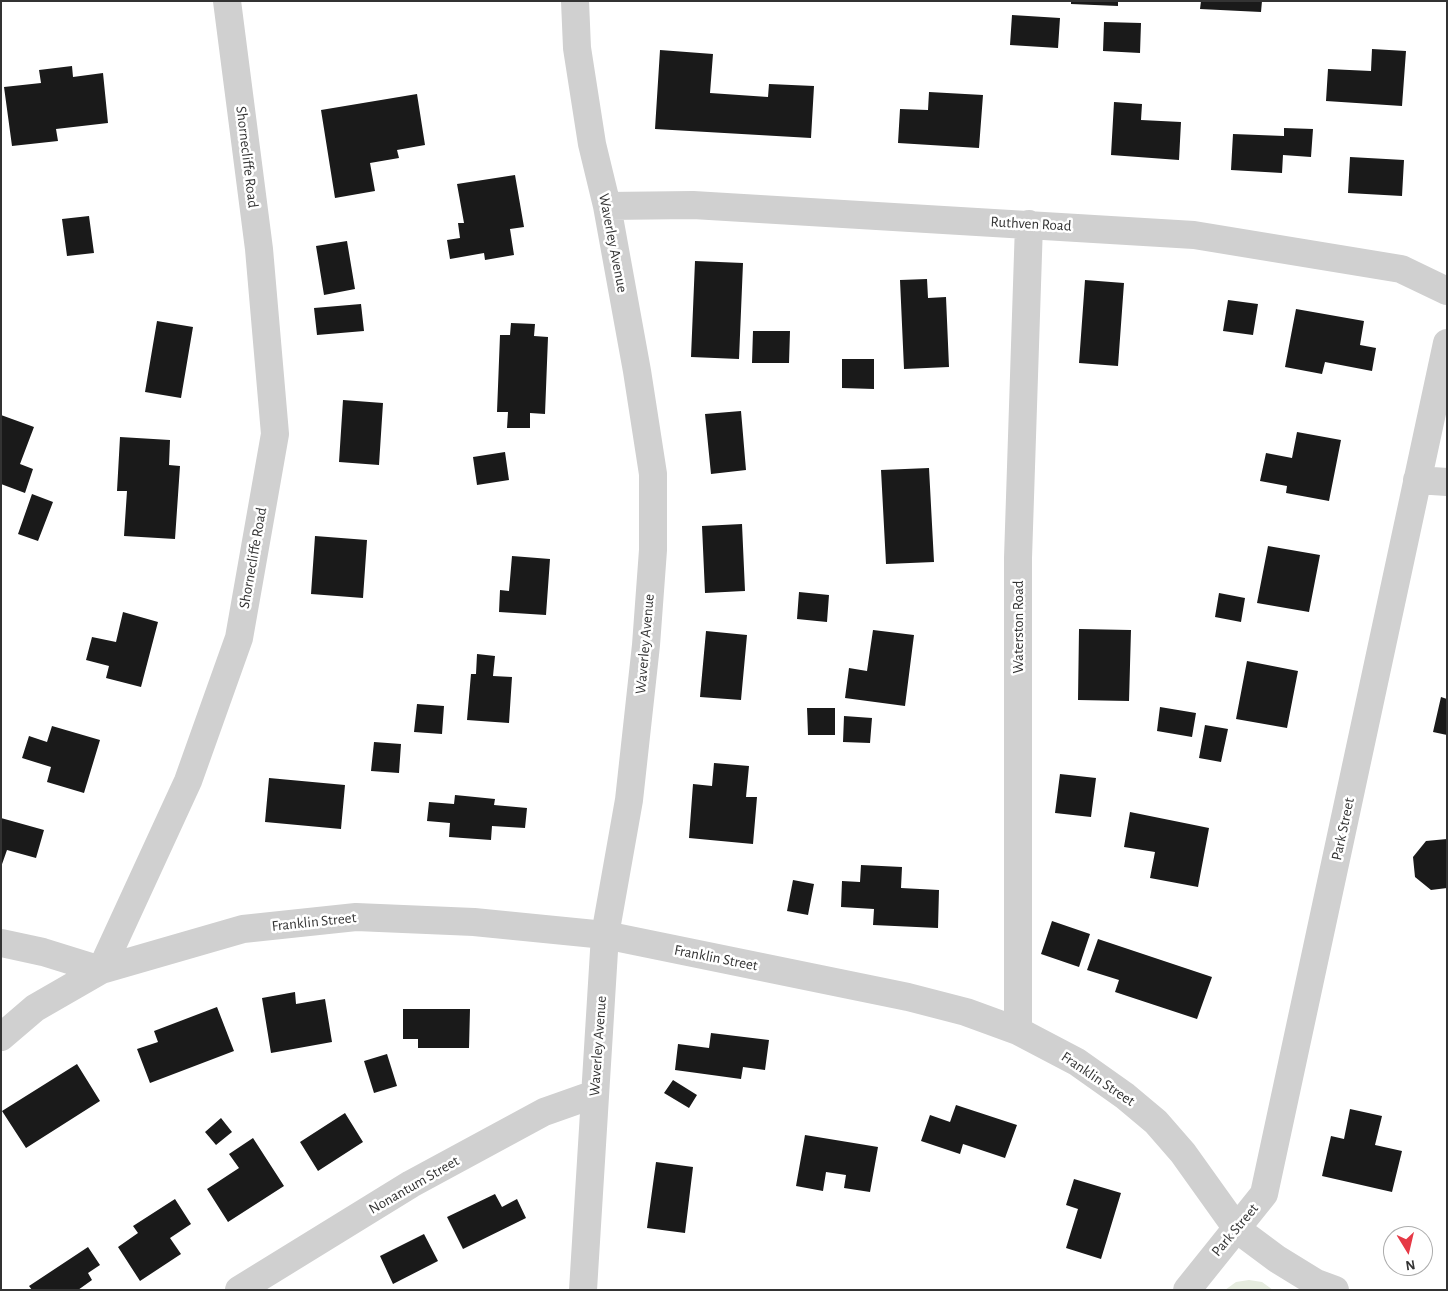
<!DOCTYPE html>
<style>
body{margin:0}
#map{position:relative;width:1448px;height:1291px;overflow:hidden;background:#fff;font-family:"Alegreya Sans",sans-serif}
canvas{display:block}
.frame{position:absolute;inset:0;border:2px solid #333;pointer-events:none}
.north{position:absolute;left:1383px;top:1226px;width:50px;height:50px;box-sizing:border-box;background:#fff;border:1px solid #adadad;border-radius:50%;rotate:171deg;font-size:14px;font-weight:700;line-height:20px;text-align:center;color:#333}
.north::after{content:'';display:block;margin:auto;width:18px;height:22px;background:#e63946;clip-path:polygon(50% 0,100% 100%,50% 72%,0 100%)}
</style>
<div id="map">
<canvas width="1448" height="1291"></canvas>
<div class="frame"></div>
<div class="north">N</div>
</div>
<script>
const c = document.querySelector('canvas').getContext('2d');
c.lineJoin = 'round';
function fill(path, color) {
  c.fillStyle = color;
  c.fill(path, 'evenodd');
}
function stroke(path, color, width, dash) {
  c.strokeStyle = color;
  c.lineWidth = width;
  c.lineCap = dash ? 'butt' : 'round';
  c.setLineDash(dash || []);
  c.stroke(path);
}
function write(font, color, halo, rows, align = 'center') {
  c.font = font + ' "Alegreya Sans",sans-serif';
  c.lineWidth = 5;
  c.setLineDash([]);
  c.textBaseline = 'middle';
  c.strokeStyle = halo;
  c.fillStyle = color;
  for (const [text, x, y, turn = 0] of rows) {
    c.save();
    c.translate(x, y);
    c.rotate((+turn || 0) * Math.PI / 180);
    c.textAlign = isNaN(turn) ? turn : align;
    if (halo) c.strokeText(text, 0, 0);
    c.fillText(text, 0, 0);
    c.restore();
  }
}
const green = new Path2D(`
 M 1249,1280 L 1262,1282 L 1273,1290 L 1225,1290 L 1236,1282 Z`);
const building = new Path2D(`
 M 1071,1 L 1118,1 L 1118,6 L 1071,4 Z
 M 1201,1 L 1262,1 L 1261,12 L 1200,9 Z
 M 1012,15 L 1060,18 L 1058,48 L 1010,45 Z
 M 1104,22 L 1141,23 L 1140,53 L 1103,51 Z
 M 1372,49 L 1406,51 L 1402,106 L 1326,101 L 1328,69 L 1371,71 Z
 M 660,50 L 713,54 L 710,93 L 768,97 L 769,84 L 814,86 L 811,138 L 655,129 Z
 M 72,66 L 73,77 L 103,73 L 108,123 L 56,129 L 58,141 L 12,146 L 4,87 L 41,83 L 39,70 Z
 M 929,92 L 983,95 L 979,148 L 898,143 L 900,109 L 928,110 Z
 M 417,94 L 425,145 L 397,150 L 399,158 L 370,163 L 375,191 L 335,198 L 321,110 Z
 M 1114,102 L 1142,104 L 1141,120 L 1181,122 L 1179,160 L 1111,155 Z
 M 1284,128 L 1313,129 L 1311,157 L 1283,155 L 1282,173 L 1231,170 L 1233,134 L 1284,136 Z
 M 1350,157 L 1404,160 L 1402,196 L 1348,193 Z
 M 515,175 L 524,227 L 510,229 L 514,255 L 485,260 L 484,253 L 450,259 L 447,240 L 460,238 L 458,223 L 464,223 L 457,184 Z
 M 89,216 L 94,253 L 67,256 L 62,219 Z
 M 347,241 L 355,289 L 324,295 L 316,246 Z
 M 695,261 L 743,263 L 739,359 L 691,357 Z
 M 927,279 L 928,298 L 946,297 L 949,367 L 904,369 L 900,280 Z
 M 1085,280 L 1124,283 L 1118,366 L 1079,363 Z
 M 1228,300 L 1258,304 L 1253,335 L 1223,331 Z
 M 361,304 L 364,331 L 317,335 L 314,308 Z
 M 1296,309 L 1364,321 L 1360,345 L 1376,348 L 1372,371 L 1325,362 L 1322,374 L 1285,367 Z
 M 157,321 L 193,327 L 181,398 L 145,392 Z
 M 511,323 L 535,324 L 534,336 L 548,337 L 545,414 L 530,413 L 530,428 L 507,428 L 508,412 L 497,412 L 500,335 L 510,335 Z
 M 753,331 L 790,331 L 789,363 L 752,363 Z
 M 842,359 L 874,359 L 874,389 L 842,388 Z
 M 343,400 L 383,403 L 379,465 L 339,462 Z
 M 741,411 L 746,470 L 711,474 L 705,414 Z
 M 1,415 L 34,427 L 20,464 L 33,469 L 25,493 L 1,484 Z
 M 1297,432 L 1341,440 L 1329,501 L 1286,493 L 1287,486 L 1260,481 L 1266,453 L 1292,458 Z
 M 120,437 L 170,440 L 169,465 L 180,466 L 175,539 L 124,536 L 127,491 L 117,491 Z
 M 505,452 L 509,480 L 477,485 L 473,457 Z
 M 929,468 L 934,562 L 886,564 L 881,470 Z
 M 32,494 L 53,502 L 38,541 L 18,534 Z
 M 742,524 L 745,591 L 705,593 L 702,526 Z
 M 315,536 L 367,540 L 363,598 L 311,594 Z
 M 1268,546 L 1320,555 L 1309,612 L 1257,603 Z
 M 512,556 L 550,559 L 546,615 L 499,612 L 500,590 L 509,591 Z
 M 799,592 L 829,595 L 827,622 L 797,619 Z
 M 1219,593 L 1245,598 L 1241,622 L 1215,617 Z
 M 123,612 L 158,622 L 141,687 L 106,678 L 109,666 L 86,660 L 92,637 L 116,642 Z
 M 1079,629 L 1131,630 L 1129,701 L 1078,700 Z
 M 873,630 L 914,635 L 905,706 L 845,698 L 849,668 L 867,671 Z
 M 706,631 L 747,635 L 741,700 L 700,697 Z
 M 477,654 L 495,656 L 493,676 L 512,677 L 509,723 L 467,720 L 471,674 L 476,674 Z
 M 1247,661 L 1298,671 L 1287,728 L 1236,719 Z
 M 1441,697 L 1447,699 L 1447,735 L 1433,732 Z
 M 417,704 L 444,706 L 442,734 L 414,732 Z
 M 1160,707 L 1196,713 L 1192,737 L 1157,731 Z
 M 807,708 L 835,708 L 835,735 L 808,735 Z
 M 844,716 L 872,718 L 870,743 L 843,742 Z
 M 1205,725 L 1228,729 L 1221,762 L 1199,758 Z
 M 52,726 L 100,740 L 84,793 L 47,782 L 51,767 L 22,758 L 29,736 L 47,742 Z
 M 374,742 L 401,744 L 399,773 L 371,771 Z
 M 714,763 L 749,766 L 746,797 L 757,797 L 753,844 L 689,838 L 693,784 L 712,786 Z
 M 1060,774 L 1096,778 L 1091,817 L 1055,813 Z
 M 269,778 L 345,785 L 341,829 L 265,822 Z
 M 455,795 L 495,799 L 494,805 L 527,808 L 525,828 L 492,826 L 491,840 L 449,837 L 450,823 L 427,821 L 429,802 L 454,804 Z
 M 1130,812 L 1209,828 L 1198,887 L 1150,878 L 1155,852 L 1124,847 Z
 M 1,818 L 44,830 L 36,858 L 7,850 L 1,867 Z
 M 1447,839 L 1447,888 L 1431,890 L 1415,877 L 1413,857 L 1426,841 Z
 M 861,865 L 902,867 L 901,888 L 939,890 L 938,928 L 873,925 L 874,909 L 841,907 L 842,881 L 860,882 Z
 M 793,880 L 814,884 L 808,915 L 787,911 Z
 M 1052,921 L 1090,934 L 1079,967 L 1041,954 Z
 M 1098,939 L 1212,977 L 1197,1019 L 1115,992 L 1119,980 L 1087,970 Z
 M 295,992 L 296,1004 L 325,999 L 332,1042 L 271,1053 L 262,998 Z
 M 217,1007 L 234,1051 L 150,1083 L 137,1049 L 158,1042 L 154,1031 Z
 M 403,1009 L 470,1009 L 469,1048 L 418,1048 L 418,1039 L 403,1039 Z
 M 711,1033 L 769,1040 L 765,1070 L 743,1067 L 741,1079 L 675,1070 L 678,1044 L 709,1048 Z
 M 387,1054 L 397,1086 L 374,1093 L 364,1061 Z
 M 77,1064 L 100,1101 L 26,1148 L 2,1111 Z
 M 673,1080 L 697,1095 L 689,1108 L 664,1093 Z
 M 956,1105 L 1017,1125 L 1005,1158 L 963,1144 L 960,1154 L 921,1141 L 930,1115 L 950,1122 Z
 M 1350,1109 L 1382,1116 L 1375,1145 L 1402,1151 L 1392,1192 L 1322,1176 L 1331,1136 L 1344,1139 Z
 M 345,1113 L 363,1142 L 318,1171 L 300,1142 Z
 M 221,1118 L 232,1132 L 216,1145 L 205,1132 Z
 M 805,1135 L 878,1147 L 870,1192 L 844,1188 L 846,1175 L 826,1172 L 823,1191 L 796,1186 Z
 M 253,1138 L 284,1186 L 228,1222 L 207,1189 L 239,1168 L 229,1154 Z
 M 656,1162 L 693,1167 L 685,1233 L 647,1228 Z
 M 1074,1179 L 1121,1193 L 1101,1259 L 1066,1248 L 1078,1209 L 1066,1205 Z
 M 495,1194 L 502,1207 L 517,1199 L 526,1218 L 463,1249 L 447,1217 Z
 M 175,1199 L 191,1224 L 170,1238 L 181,1254 L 140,1281 L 118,1247 L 138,1233 L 133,1226 Z
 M 424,1234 L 438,1261 L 393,1284 L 380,1256 Z
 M 88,1247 L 100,1265 L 88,1273 L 92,1280 L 78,1290 L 32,1290 L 29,1286 Z`);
const minor = new Path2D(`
 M 575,1 L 577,48 L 592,144 L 607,206 L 637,371 L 653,474 L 653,550 L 646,645 L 629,800 L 605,935 L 583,1290
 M 607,206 L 693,205 L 1194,235 L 1401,269 L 1447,291
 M 1417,480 L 1447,482
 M 1,943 L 43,952 L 101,970 L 243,929 L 356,917 L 474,922 L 605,935 L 908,997 L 966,1012 L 1018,1031 L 1077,1062 L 1125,1096 L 1156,1122 L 1183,1153 L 1238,1230 L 1277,1259 L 1316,1283 L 1335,1290
 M 1018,1031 L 1018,558 L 1029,224
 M 1,1037 L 35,1008 L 101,970 L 188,781 L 239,638 L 275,434 L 259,249 L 227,1
 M 239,1290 L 411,1184 L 544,1112 L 595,1094
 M 1187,1290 L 1264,1194 L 1447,343`);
const streetNames = [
 ["Shornecliffe Road",247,157,83],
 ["Ruthven Road",1031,224,3],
 ["Waverley Avenue",613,243,79],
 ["Shornecliffe Road",253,558,-80],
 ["Waterston Road",1018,627,-90],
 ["Waverley Avenue",645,644,-85],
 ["Park Street",1343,829,-78],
 ["Franklin Street",314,922,-6],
 ["Franklin Street",716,958,11],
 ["Waverley Avenue",598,1046,-86],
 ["Franklin Street",1098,1079,34],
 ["Nonantum Street",414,1185,-30],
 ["Park Street",1235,1230,-50]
];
fill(green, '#e6ecdf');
fill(building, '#1a1a1a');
stroke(minor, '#d0d0d0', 28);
write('15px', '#333', '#fff', streetNames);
</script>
